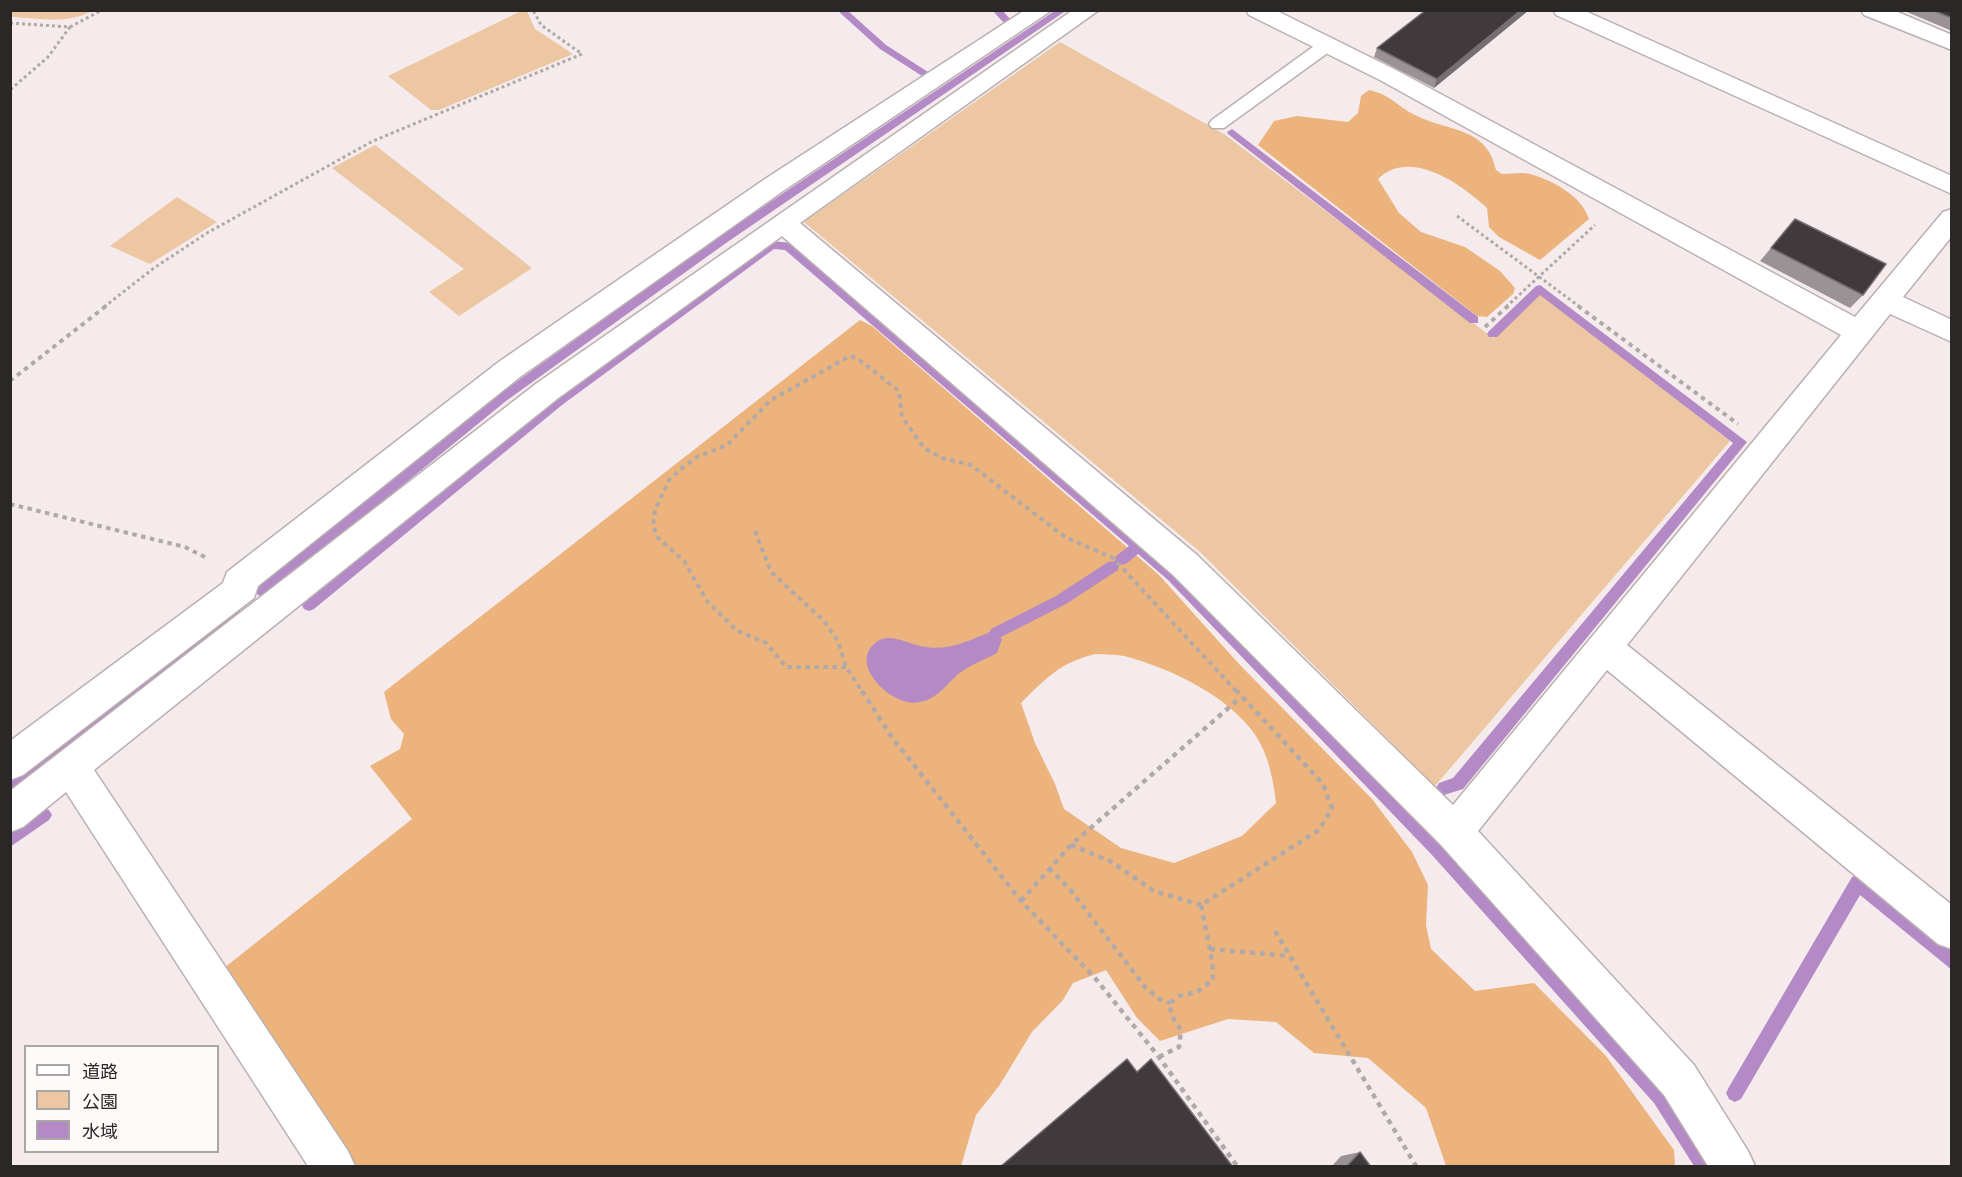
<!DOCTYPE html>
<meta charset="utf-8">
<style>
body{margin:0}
#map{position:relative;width:1962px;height:1177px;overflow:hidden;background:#f5ebec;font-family:Roboto,"Noto Sans JP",sans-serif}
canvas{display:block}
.frame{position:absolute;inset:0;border:12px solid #2a2727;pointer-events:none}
.legend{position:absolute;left:24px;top:1045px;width:195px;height:108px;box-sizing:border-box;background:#fefafa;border:2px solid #a9a6a6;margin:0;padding:8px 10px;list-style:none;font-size:18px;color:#2a2727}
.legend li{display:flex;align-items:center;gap:12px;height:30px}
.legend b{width:30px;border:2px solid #a9a6a6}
</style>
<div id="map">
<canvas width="1962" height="1177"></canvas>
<div class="frame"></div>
<ul class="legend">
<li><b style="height:8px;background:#fff"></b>道路</li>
<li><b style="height:16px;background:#edc6a2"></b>公園</li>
<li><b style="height:16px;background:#b38ac6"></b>水域</li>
</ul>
</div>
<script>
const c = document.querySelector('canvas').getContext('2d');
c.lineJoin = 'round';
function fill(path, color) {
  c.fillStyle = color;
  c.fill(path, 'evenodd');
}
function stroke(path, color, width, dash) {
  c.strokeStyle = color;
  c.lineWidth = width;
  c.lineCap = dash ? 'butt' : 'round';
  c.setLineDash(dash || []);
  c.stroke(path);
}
const green = new Path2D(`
 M 11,10 L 93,10 L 93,11 C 64,25 42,18 11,17 Z
 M 523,10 L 527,11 L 535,29 L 573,54 L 439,110 L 431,110 L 388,76 Z
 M 1060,42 L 1224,134 L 1493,338 L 1540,294 L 1730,441 L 1435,786 L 1199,551 L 804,222 Z
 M 375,145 L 532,268 L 459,316 L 429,292 L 464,269 L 332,168 Z
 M 177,197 L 217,222 L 150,264 L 110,246 Z`);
const forest = new Path2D(`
 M 1369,90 C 1394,96 1397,107 1417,116 C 1450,132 1487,127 1496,170 L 1502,174 C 1511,174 1522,172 1530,174 C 1552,180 1582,196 1589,219 L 1540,260 L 1499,237 L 1489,227 L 1487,208 C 1460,183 1410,148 1378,179 L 1399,213 L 1421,232 L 1465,247 L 1500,271 L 1515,288 L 1513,294 L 1487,317 L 1477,316 L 1258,145 L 1274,121 L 1297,116 L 1348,122 L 1358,113 L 1361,96 Z
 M 860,320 L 872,326 L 1159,575 L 1239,664 L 1372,799 L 1412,852 L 1428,885 L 1426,925 L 1431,949 L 1475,991 L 1534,983 L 1606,1056 L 1674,1150 L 1675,1166 L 1446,1166 L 1426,1108 L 1368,1058 L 1314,1053 L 1276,1022 L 1228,1019 L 1160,1041 L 1137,1018 L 1106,970 L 1073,983 L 1063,1000 L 1032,1032 L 999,1086 L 976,1115 L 961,1166 L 355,1166 L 224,968 L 412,819 L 370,766 L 400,749 L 404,734 L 391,719 L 384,692 ZM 1095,654 C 1106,655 1118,654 1128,657 C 1172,669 1230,697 1256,736 C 1269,756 1273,780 1276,803 L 1242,836 L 1174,863 L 1121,848 L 1064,809 L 1055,784 L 1035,743 L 1021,703 C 1047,677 1060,663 1095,654 Z`);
const water = new Path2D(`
 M 990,632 L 996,633 L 1002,639 L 997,653 C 986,659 974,663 964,670 C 948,680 941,698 920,702 C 892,709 843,660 880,640 C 891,634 908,643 920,646 C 946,652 966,642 990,632 Z`);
const stream = new Path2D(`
 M 837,10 L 847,10 L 886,45 L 928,72 L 928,76 L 922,76 L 880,49 Z
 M 992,10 L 1002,10 L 1011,20 L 1003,22 Z
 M 1056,10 L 1067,10 L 726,243 L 506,401 L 268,595 L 263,597 L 258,595 L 256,591 L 258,587 L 498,395 L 718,237 Z
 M 1232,129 L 1478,317 L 1478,323 L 1470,323 L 1228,134 L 1227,132 Z
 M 772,241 L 792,243 L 1178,572 L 1442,845 L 1666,1091 L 1713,1166 L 1694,1166 L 1654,1103 L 1432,855 L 1168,580 L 1138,554 L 1126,564 L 1119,565 L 1118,570 L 1066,604 L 1001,637 L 996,639 L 991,637 L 989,633 L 991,629 L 1056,596 L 1108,562 L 1115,561 L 1116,556 L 1129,546 L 785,250 L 774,249 L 562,405 L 314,609 L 309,611 L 304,609 L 302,605 L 304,601 L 554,399 Z
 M 1540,285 L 1747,442 L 1463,789 L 1444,795 L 1439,793 L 1436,788 L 1439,783 L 1453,778 L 1733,443 L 1540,295 L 1497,337 L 1489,337 L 1487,334 L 1489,331 L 1536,286 Z
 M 234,607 L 239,609 L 241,613 L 239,617 L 10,794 L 10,777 Z
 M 44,808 L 49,810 L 52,815 L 49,820 L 10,847 L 10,830 Z
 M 1858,875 L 1864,877 L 1952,951 L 1952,970 L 1860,895 L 1741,1099 L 1735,1102 L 1729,1099 L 1726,1093 L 1729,1087 L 1852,877 Z`);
const pathFar2 = new Path2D(`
 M 10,23 L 70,27 L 48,57 L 10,90
 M 70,27 L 102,10
 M 1457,216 L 1580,307
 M 104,307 L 154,268 L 207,233 L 373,141 L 582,54 L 541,25 L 533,10
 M 1506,307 L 1595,225`);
const pathFar1 = new Path2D(`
 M 1578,306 L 1738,424
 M 1485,327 L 1508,306
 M 10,381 L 106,306
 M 10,504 L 185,547 L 209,559
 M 755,531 L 771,572 L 824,621 L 838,641 L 846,667 L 863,693
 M 846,667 L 786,667 L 766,643 L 736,630 L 707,601 L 684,561 L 658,538 L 653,526 L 655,510 L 669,480 L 682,468 L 697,457 L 727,445 L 771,400 L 850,356 L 857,358 L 899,391 L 902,417 L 924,448 L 942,458 L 971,465 L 1065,537 L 1113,558 L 1238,693`);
const path = new Path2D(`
 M 862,691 L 891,736 L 1021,901 L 1095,978 L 1159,1057 L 1237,1166
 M 1071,845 L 1110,861 L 1154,891 L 1201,905
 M 1049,868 L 1069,888 L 1145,987 L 1159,999 L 1170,1003
 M 1021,901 L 1071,845 L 1241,697
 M 1275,931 L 1416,1166
 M 1210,949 L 1289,956
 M 1159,1057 L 1179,1047 L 1181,1030 L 1171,1015 L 1170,1003 L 1179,996 L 1197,992 L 1213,980 L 1212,960 L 1201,905 L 1319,830 L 1332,808 L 1323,784 L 1237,691`);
const service = new Path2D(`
 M 1327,40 L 1333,41 L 1335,45 L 1333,49 L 1224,128 L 1212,128 L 1209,124 L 1212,120 L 1321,41 Z`);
const minor = new Path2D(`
 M 1025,10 L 1052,10 L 783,191 L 520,377 L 258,586 L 254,598 L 23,775 L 10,780 L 10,741 L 223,583 L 227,572 L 500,361 L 765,179 Z
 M 1073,10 L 1099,10 L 800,223 L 1197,555 L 1453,805 L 1841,335 L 1380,80 L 1249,15 L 1246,10 L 1275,10 L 1396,70 L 1855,317 L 1943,212 L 1952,209 L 1952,236 L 1903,297 L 1952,320 L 1952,342 L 1890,314 L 1627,645 L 1952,905 L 1952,949 L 1938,944 L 1607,670 L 1478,831 L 1694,1065 L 1748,1151 L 1755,1166 L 1708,1166 L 1664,1095 L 1441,845 L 1173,575 L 782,236 L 557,399 L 94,770 L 348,1151 L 355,1166 L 308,1166 L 66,792 L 23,827 L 10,832 L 10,791 L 537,383 Z
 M 1553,10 L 1583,10 L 1952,176 L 1952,194 L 1556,15 Z
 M 1861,10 L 1893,10 L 1952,35 L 1952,50 L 1864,15 Z`);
const wall = new Path2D(`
 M 1529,10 L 1434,88 L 1374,57 L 1377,48 Z
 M 1902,10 L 1952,10 L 1952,31 Z
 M 1771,248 L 1863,295 L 1850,308 L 1760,261 Z
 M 1360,1152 L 1371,1167 L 1331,1167 L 1341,1156 Z`);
const shadedWall = new Path2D(`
 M 1521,10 L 1529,10 L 1434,88 L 1437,79 Z`);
const building = new Path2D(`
 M 1426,10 L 1521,10 L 1437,79 L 1377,48 Z
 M 1932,10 L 1952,10 L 1952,18 Z
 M 1795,219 L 1886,264 L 1863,295 L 1771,248 Z
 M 1127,1059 L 1137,1072 L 1151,1059 L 1233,1167 L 1000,1167 Z
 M 1360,1152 L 1371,1167 L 1346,1167 Z`);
fill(green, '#edc6a2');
fill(forest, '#ecb37c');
fill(water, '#b38ac6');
fill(stream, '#b38ac6');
stroke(service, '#bab0b1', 3);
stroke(minor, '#bab0b1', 3);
stroke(pathFar2, '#b0a9a9', 3, [3, 3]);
stroke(pathFar1, '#b0a9a9', 4, [4.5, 4.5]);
stroke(path, '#b0a9a9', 4.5, [5, 5]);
fill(service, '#fff');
fill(minor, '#fff');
fill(wall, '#9a9294');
fill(shadedWall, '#766f72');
fill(building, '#403a3d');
stroke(building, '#766f72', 1.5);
</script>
